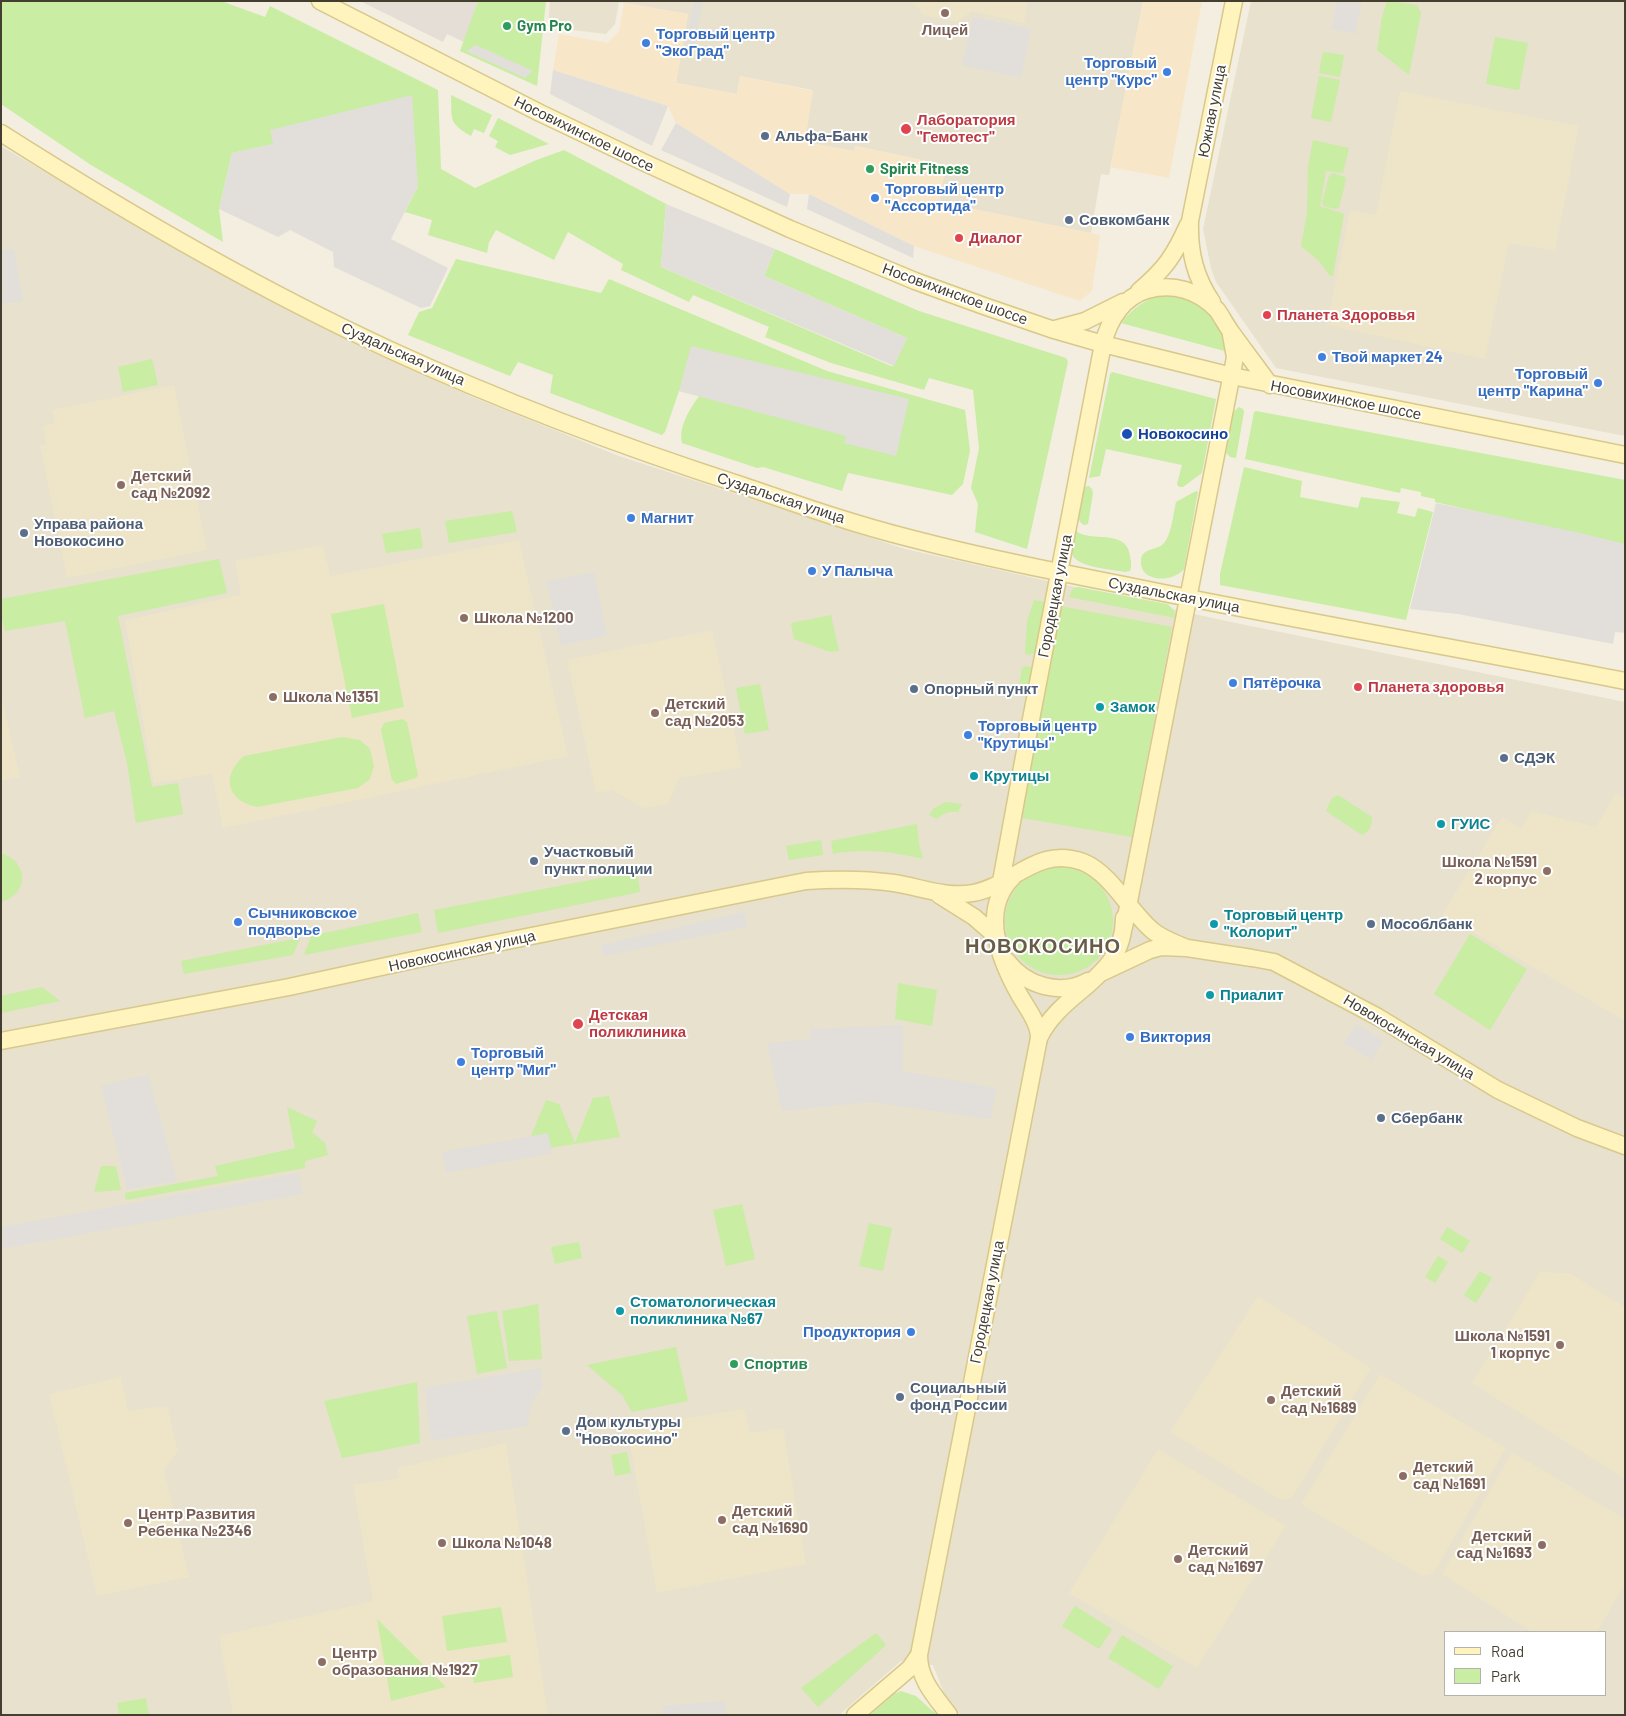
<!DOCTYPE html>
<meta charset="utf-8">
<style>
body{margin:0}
#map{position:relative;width:1626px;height:1716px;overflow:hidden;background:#f3eee0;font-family:Barlow,sans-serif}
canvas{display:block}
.frame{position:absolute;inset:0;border:2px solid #443e31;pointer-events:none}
.legend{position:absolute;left:1444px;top:1631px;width:162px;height:65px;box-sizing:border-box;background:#fff;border:1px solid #b4b2ad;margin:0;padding:6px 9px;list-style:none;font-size:15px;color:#443e31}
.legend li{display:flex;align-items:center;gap:10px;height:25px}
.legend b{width:25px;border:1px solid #b4b2ad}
</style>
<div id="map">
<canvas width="1626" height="1716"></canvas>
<div class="frame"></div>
<ul class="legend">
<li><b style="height:6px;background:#fff3be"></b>Road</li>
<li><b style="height:14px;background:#c8eda3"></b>Park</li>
</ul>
</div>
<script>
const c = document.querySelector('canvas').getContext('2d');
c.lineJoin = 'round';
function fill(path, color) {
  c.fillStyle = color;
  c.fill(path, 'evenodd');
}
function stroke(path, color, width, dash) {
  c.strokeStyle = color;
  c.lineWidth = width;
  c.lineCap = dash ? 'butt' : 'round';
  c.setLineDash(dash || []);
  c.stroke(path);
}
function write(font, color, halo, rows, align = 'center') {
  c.font = font + ' Barlow,sans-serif';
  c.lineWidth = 4;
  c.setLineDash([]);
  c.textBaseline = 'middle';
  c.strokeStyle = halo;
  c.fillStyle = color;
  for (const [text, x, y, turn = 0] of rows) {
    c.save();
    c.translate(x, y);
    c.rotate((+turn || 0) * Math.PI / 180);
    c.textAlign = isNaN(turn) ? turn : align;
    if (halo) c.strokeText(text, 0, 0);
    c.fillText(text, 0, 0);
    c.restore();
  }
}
const residential = new Path2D(`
 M 550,1 L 1143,1 L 1109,175 L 1101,174 L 1091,233 L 939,202 L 946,165 L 856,146 L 854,151 L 805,142 L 812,90 L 740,76 L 737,94 L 676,83 L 688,14 L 619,2 L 615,24 L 606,34 L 548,27 Z
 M 1251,1 L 1625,1 L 1625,436 L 1276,368 L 1216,282 L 1211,268 L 1203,229 Z
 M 1,146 L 188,256 L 370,351 L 475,398 L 619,456 L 905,549 L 1226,621 L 1625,702 L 1625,1715 L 961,1715 L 944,1693 L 933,1665 L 901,1661 L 839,1715 L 1,1715 ZM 1445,1632 L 1605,1632 L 1605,1695 L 1445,1695 Z`);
const commercial = new Path2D(`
 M 1143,1 L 1202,1 L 1169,178 L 1110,167 Z
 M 624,3 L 688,14 L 676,83 L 737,94 L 740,76 L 813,91 L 805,142 L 854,151 L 855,146 L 946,165 L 939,202 L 1100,235 L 1092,291 L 1080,301 L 914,246 L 809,194 L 790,194 L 676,123 L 668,106 L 553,70 L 559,34 L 608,43 L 619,31 Z`);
const industrial = new Path2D(`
 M 360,1 L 478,1 L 464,42 L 447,34 L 443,42 Z`);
const education = new Path2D(`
 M 905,1 L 1028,1 L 1024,23 L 972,11 L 957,22 L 923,15 L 914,3 Z
 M 1400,91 L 1579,126 L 1555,251 L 1509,243 L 1485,359 L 1327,325 L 1350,210 L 1376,215 Z
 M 174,385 L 207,550 L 67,578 L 40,446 L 46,444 L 43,426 L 55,423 L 52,410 Z
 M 519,540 L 568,756 L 223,828 L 212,774 L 154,783 L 125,620 L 241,595 L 235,561 L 323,545 L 330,576 Z
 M 712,630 L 742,767 L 679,778 L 668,804 L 644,808 L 612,790 L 596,793 L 567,660 Z
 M 1,695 L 20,777 L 1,781 Z
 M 1615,793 L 1625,799 L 1625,1021 L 1442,914 L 1502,817 L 1521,828 L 1531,811 L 1596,827 Z
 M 1540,1272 L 1569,1273 L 1625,1307 L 1625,1479 L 1472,1383 Z
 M 1258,1296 L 1371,1368 L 1292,1498 L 1281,1500 L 1170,1432 Z
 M 1380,1374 L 1506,1448 L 1434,1573 L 1422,1576 L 1301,1504 Z
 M 121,1377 L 128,1411 L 167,1406 L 178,1451 L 164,1470 L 189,1577 L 97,1596 L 49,1394 Z
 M 744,1409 L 750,1433 L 783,1428 L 806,1564 L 657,1593 L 627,1428 Z
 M 506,1443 L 548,1715 L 233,1715 L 219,1636 L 373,1601 L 353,1485 L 399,1478 L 397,1468 Z
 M 1158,1449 L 1286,1526 L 1197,1668 L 1069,1593 Z
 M 1512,1452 L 1625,1519 L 1625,1584 L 1597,1632 L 1532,1632 L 1442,1574 Z`);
const green = new Path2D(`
 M 1,1 L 221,1 L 265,17 L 270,6 L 438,90 L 441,169 L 475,188 L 534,161 L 564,150 L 666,204 L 661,267 L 891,366 L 893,366 L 907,338 L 764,276 L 775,249 L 919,311 L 1066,358 L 1068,362 L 1027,549 L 975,532 L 978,504 L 971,488 L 979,448 L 973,390 L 929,378 L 924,390 L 831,363 L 765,337 L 769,327 L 693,295 L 689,302 L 621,270 L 623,264 L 568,232 L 554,260 L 496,230 L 489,242 L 487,253 L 428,235 L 432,220 L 405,212 L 418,186 L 271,130 L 274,144 L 232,153 L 219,209 L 223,242 L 91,165 L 1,104 Z
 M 478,1 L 546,1 L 537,86 L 460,51 Z
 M 1387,1 L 1417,5 L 1421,13 L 1409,75 L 1377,50 L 1382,17 Z
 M 1495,37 L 1528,43 L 1519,90 L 1486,84 Z
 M 1323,52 L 1344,55 L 1340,77 L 1319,73 Z
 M 1319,76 L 1340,80 L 1331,122 L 1311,118 Z
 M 451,95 L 492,115 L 484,133 L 474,129 L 471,136 C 448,123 452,119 451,95 Z
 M 498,118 L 549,144 L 510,155 L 495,147 L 498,141 L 489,136 Z
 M 1313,140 L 1349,148 L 1343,173 L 1326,171 L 1320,206 L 1344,214 L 1333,276 L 1330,276 L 1319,261 L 1301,246 L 1307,213 L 1308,167 Z
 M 1333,173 L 1345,177 L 1346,180 L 1339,207 L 1336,209 L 1324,206 L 1322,203 L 1329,176 Z
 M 456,259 L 601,293 L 609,279 L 827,371 L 965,410 L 970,451 L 963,484 L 952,495 L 848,473 L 842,491 L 763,467 L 757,468 L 682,443 C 678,427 690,409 699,396 L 679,391 L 665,432 L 662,435 L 550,393 L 553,375 L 518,362 L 510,376 L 408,335 L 419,312 L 432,308 Z
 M 1165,294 L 1187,297 L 1207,310 L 1223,332 L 1228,352 L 1121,323 C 1133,308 1146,298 1165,294 Z
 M 152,359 L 158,385 L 123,392 L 118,367 Z
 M 1112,372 L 1216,399 L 1202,473 L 1183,487 L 1179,487 L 1177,484 L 1182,465 L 1106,449 L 1100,476 L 1089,478 L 1110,374 Z
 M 1239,407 L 1243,409 L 1244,412 L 1236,458 L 1230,457 L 1226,453 L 1233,412 Z
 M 1256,411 L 1625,480 L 1625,545 L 1435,502 L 1435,499 L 1421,496 L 1421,492 L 1401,488 L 1400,493 L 1245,459 L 1254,412 Z
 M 1244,467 L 1302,481 L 1300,497 L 1358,508 L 1361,497 L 1400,502 L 1397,513 L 1415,517 L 1418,508 L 1433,512 L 1406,620 L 1220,585 L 1220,574 Z
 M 1089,486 L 1092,489 L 1093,493 L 1088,524 L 1084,525 C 1072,518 1080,501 1082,490 L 1084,487 Z
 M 1196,491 L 1198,492 L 1184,569 C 1173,583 1139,583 1141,560 C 1142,547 1158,551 1164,543 C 1172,533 1173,515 1176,502 Z
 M 512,511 L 517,532 L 449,543 L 445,521 Z
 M 420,528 L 423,548 L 386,553 L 382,534 Z
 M 1076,531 C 1091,543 1127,528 1130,556 C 1131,562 1132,566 1130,571 L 1125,572 C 1110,569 1080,568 1072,555 Z
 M 219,559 L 227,593 L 118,616 L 152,787 L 178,783 L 183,814 L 136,823 L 127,763 L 114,711 L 85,718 L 65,621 L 5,631 L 1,614 L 1,599 Z
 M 1078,587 L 1167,604 C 1173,608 1175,611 1175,618 L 1069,597 L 1073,588 Z
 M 1034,600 L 1046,602 L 1037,653 L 1028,655 L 1025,653 L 1027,621 Z
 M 384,604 L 404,707 L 352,718 L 331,614 Z
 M 1060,606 L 1172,627 L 1132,837 L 1022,818 Z
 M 831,615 L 839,651 L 830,652 L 794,639 L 791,623 Z
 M 1026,666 L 1033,668 L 1028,692 L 1018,691 L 1022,668 Z
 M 760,684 L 769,730 L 745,734 L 736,688 Z
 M 402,719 L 407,722 L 418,775 L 416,778 L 396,784 L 392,780 L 381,730 L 384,723 Z
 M 342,737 L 360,740 L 370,749 L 374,766 L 370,779 L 358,788 L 257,807 C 226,800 221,776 244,756 Z
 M 1338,795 L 1372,817 C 1372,826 1370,831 1362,835 L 1326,811 L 1332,798 Z
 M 946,802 L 962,804 L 958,812 C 949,811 944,813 937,819 L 929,815 L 934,808 Z
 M 917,824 L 919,844 L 923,859 C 894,852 862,848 833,854 L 831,841 Z
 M 821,840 L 823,855 L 789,860 L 786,846 Z
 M 1,853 C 29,862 29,894 1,902 Z
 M1005 921a54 54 0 1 1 108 0a54 54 0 1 1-108 0Z
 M 637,871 L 640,892 L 438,933 L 434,910 Z
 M 418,913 L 422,932 L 304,955 L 311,936 Z
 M 1470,934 L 1527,969 L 1490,1030 L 1434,994 Z
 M 300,938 L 293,955 L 184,974 L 181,961 Z
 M 898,983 L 937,990 L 932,1026 L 895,1019 Z
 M 42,987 L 60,1001 L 1,1013 L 1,996 Z
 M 609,1096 L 620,1137 L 535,1150 L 531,1136 L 546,1100 L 559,1104 L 575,1143 L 593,1098 Z
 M 287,1107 L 317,1121 L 312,1132 L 325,1143 L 328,1155 L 305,1161 L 305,1168 L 126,1200 L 125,1193 L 218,1176 L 215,1166 L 295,1148 Z
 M 101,1166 L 116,1166 L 121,1190 L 94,1192 Z
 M 742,1204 L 755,1259 L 726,1266 L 713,1210 Z
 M 869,1223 L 892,1228 L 883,1271 L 859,1266 Z
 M 1447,1227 L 1470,1241 L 1462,1253 L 1440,1239 Z
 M 579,1242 L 582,1258 L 555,1264 L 551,1247 Z
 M 1438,1256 L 1448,1262 L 1435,1283 L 1425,1277 Z
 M 1480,1271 L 1492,1278 L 1476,1303 L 1464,1295 Z
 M 538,1304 L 542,1359 L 509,1361 L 502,1311 Z
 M 497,1311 L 507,1368 L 477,1374 L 467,1316 Z
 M 676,1347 L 688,1401 L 632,1412 L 622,1395 L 587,1365 Z
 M 417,1382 L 420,1443 L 342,1458 L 324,1401 Z
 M 627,1452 L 631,1473 L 615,1476 L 611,1455 Z
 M 1075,1606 L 1112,1629 L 1099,1649 L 1062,1626 Z
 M 501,1607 L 507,1642 L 447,1651 L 442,1616 Z
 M 377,1619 L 446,1687 L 391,1701 Z
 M 876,1633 L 886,1645 L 818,1707 L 801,1688 Z
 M 1122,1635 L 1173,1666 L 1159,1689 L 1108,1658 Z
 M 510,1655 L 513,1677 L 474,1683 L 470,1661 Z
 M 901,1691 L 916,1696 L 937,1715 L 870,1715 L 894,1694 Z
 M 146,1698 L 149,1715 L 119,1715 L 117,1703 Z`);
const parking = new Path2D(`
 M 694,1 L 703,1 L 693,54 L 684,52 Z
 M 1337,1 L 1362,1 L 1355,34 L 1331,29 Z
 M 973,17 L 1031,29 L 1021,78 L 962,65 Z
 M 476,45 L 533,71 L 525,78 L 466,51 Z
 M 553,70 L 668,106 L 652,146 L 550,94 Z
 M 412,95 L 418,186 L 391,239 L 448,268 L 430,306 L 421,308 L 334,267 L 333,252 L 290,230 L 278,237 L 219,209 L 232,153 L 273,144 L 270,130 Z
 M 676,123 L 790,194 L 787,207 L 661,150 Z
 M 809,194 L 914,246 L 913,258 L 807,209 Z
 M 666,204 L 775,249 L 764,276 L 907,338 L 894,366 L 661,267 Z
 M 14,249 L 23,301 L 1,304 L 1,251 Z
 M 691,346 L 909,399 L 896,456 L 844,443 L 846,436 L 679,391 Z
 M 1436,503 L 1576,532 L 1625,544 L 1625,633 L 1615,632 L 1613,644 L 1458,614 L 1410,609 Z
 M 594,572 L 607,636 L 561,645 L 547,581 Z
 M 744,912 L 747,927 L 604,956 L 601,945 Z
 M 1356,1024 L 1383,1040 L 1372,1060 L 1344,1043 Z
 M 903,1025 L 903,1071 L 996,1088 L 991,1119 L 870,1102 L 782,1111 L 767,1043 L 811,1039 L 810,1029 Z
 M 148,1074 L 177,1181 L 127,1189 L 101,1086 Z
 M 548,1133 L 552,1153 L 446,1173 L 442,1152 Z
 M 299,1173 L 303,1194 L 1,1249 L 1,1227 Z
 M 540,1368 L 543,1386 L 531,1403 L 528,1426 L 431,1441 L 425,1388 Z
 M 725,1701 L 726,1715 L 663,1715 L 662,1706 Z`);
const secondary = new Path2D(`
 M 320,1 L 540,113 L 643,162 L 790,229 L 915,281 L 984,306 L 1051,329 L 1103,344 L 1232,376 L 1625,455
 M 1,133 C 125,212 254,287 388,349 C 503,402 623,447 744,486 C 799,505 853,524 909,538 C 985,558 1062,573 1139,588 C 1300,621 1463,649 1625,681
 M 1139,291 C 1165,269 1174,256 1188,225
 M 1212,302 C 1195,277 1189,252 1190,221 L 1234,1
 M 1055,329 L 1085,321 L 1123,302
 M 1000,887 L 1028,735 L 1103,344 C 1109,321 1122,298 1147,290 C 1173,283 1198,290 1217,310 C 1222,317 1226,325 1231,332 C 1244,350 1257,367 1270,385
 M 939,895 L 974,917 L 997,937
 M 1124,927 L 1233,368 L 1235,357 L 1231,335
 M 1007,961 C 1026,986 1060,996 1088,981
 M 1101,973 L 1150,950 L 1161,947 L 1187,948 L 1252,958 L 1274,962 L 1378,1017 L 1498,1090 L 1577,1128 L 1625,1146
 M 1039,1038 C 1062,989 1124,980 1124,918
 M 1,1041 L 289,987 L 432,956 L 806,881 C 836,879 865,879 894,883 C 920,887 946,898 973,893 C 1013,886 1037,845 1083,862 C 1112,874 1129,911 1153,931 C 1163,939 1175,943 1187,948
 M 855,1715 L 910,1668 L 919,1655
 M 949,1715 C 935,1696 919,1680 919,1655 L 1039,1038 C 1039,1023 1027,1008 1020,996 C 1000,961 979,910 1013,877`);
const markers = [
 [945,13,5,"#8d6e63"],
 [507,26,5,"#2e9e5b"],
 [646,43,5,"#3f7fe0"],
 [1167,72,5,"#3f7fe0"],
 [906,129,6,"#e0444e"],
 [765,136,5,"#5c6f8a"],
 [870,169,5,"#2e9e5b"],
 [875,198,5,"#3f7fe0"],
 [1069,220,5,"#5c6f8a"],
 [959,238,5,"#e0444e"],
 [1267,315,5,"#e0444e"],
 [1322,357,5,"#3f7fe0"],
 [1598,383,5,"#3f7fe0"],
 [1127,434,6,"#1a4fb4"],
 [121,485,5,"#8d6e63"],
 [631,518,5,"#3f7fe0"],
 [24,533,5,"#5c6f8a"],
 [812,571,5,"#3f7fe0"],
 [464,618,5,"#8d6e63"],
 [1233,683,5,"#3f7fe0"],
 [1358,687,5,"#e0444e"],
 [914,689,5,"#5c6f8a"],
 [273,697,5,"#8d6e63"],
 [1100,707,5,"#0f9aa8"],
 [655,713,5,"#8d6e63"],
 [968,735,5,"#3f7fe0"],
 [1504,758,5,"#5c6f8a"],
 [974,776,5,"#0f9aa8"],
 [1441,824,5,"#0f9aa8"],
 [534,861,5,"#5c6f8a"],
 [1547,871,5,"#8d6e63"],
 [238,922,5,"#3f7fe0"],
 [1214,924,5,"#0f9aa8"],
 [1371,924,5,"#5c6f8a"],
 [1210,995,5,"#0f9aa8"],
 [578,1024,6,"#e0444e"],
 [1130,1037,5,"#3f7fe0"],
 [461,1062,5,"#3f7fe0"],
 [1381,1118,5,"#5c6f8a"],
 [620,1311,5,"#0f9aa8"],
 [911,1332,5,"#3f7fe0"],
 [1560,1345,5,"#8d6e63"],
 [734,1364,5,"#2e9e5b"],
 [900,1397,5,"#5c6f8a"],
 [1271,1400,5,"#8d6e63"],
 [566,1431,5,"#5c6f8a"],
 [1403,1476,5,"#8d6e63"],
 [722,1520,5,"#8d6e63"],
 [128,1523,5,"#8d6e63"],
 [442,1543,5,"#8d6e63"],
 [1542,1545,5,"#8d6e63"],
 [1178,1559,5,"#8d6e63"],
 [322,1662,5,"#8d6e63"]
];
const leisureNames = [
 ["Gym Pro",517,26],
 ["Spirit Fitness",880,169],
 ["Спортив",744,1364]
];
const educationNames = [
 ["Лицей",945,30,"center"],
 ["Детский",131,476],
 ["сад №2092",131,493],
 ["Школа №1200",474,618],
 ["Школа №1351",283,697],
 ["Детский",665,704],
 ["сад №2053",665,721],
 ["Школа №1591",1537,862,"right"],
 ["2 корпус",1537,879,"right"],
 ["Школа №1591",1550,1336,"right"],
 ["1 корпус",1550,1353,"right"],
 ["Детский",1281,1391],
 ["сад №1689",1281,1408],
 ["Детский",1413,1467],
 ["сад №1691",1413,1484],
 ["Детский",732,1511],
 ["сад №1690",732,1528],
 ["Центр Развития",138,1514],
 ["Ребенка №2346",138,1531],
 ["Детский",1532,1536,"right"],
 ["сад №1693",1532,1553,"right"],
 ["Школа №1048",452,1543],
 ["Детский",1188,1550],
 ["сад №1697",1188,1567],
 ["Центр",332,1653],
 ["образования №1927",332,1670]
];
const shopNames = [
 ["Торговый центр",656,34],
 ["\"ЭкоГрад\"",656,51],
 ["Торговый",1157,63,"right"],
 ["центр \"Курс\"",1157,80,"right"],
 ["Торговый центр",885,189],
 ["\"Ассортида\"",885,206],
 ["Твой маркет 24",1332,357],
 ["Торговый",1588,374,"right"],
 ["центр \"Карина\"",1588,391,"right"],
 ["Магнит",641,518],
 ["У Палыча",822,571],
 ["Пятёрочка",1243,683],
 ["Торговый центр",978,726],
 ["\"Крутицы\"",978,743],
 ["Сычниковское",248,913],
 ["подворье",248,930],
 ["Виктория",1140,1037],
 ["Торговый",471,1053],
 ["центр \"Миг\"",471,1070],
 ["Продуктория",901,1332,"right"]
];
const streetNames = [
 ["Южная улица",1212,111,-79],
 ["Носовихинское шоссе",584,134,26],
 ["Носовихинское шоссе",955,294,20],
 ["Суздальская улица",403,354,24],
 ["Носовихинское шоссе",1346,400,11],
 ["Суздальская улица",781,498,18],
 ["Суздальская улица",1174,595,11],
 ["Городецкая улица",1055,596,-79],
 ["Новокосинская улица",462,951,-12],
 ["Новокосинская улица",1409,1037,31],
 ["Городецкая улица",987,1302,-79]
];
const healthNames = [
 ["Лаборатория",917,120],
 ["\"Гемотест\"",917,137],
 ["Диалог",969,238],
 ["Планета Здоровья",1277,315],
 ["Планета здоровья",1368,687],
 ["Детская",589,1015],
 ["поликлиника",589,1032]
];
const serviceNames = [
 ["Альфа-Банк",775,136],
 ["Совкомбанк",1079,220],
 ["Управа района",34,524],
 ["Новокосино",34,541],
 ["Опорный пункт",924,689],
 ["СДЭК",1514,758],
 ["Участковый",544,852],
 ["пункт полиции",544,869],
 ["Мособлбанк",1381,924],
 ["Сбербанк",1391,1118],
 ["Социальный",910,1388],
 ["фонд России",910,1405],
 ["Дом культуры",576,1422],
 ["\"Новокосино\"",576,1439]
];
const transitNames = [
 ["Новокосино",1138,434]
];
const cultureNames = [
 ["Замок",1110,707],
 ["Крутицы",984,776],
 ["ГУИС",1451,824],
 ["Торговый центр",1224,915],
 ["\"Колорит\"",1224,932],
 ["Приалит",1220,995],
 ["Стоматологическая",630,1302],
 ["поликлиника №67",630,1319]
];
const districtNames = [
 ["НОВОКОСИНО",1043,946]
];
fill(residential, '#e7e1ce');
fill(commercial, '#f8e6c8');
fill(industrial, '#e4ded6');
fill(education, '#eee5c8');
fill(green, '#c8eda3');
fill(parking, '#e2dfda');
stroke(secondary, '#d8c88a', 19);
stroke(secondary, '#fff3be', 16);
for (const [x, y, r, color] of markers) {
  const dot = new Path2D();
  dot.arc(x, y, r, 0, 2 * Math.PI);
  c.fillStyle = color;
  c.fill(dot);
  stroke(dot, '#fff', 2);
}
write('bold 15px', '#27864d', '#fff', leisureNames, 'left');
write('bold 15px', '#785e54', '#fff', educationNames, 'left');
write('bold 15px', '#366cbe', '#fff', shopNames, 'left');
write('15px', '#443e31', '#fff', streetNames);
write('bold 15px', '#be3a42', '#fff', healthNames, 'left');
write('bold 15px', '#4e5e75', '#fff', serviceNames, 'left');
write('bold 15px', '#164399', '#fff', transitNames, 'left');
write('bold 15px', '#0d838f', '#fff', cultureNames, 'left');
c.letterSpacing = '1px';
write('bold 20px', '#685c47', '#fff', districtNames);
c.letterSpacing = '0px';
</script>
